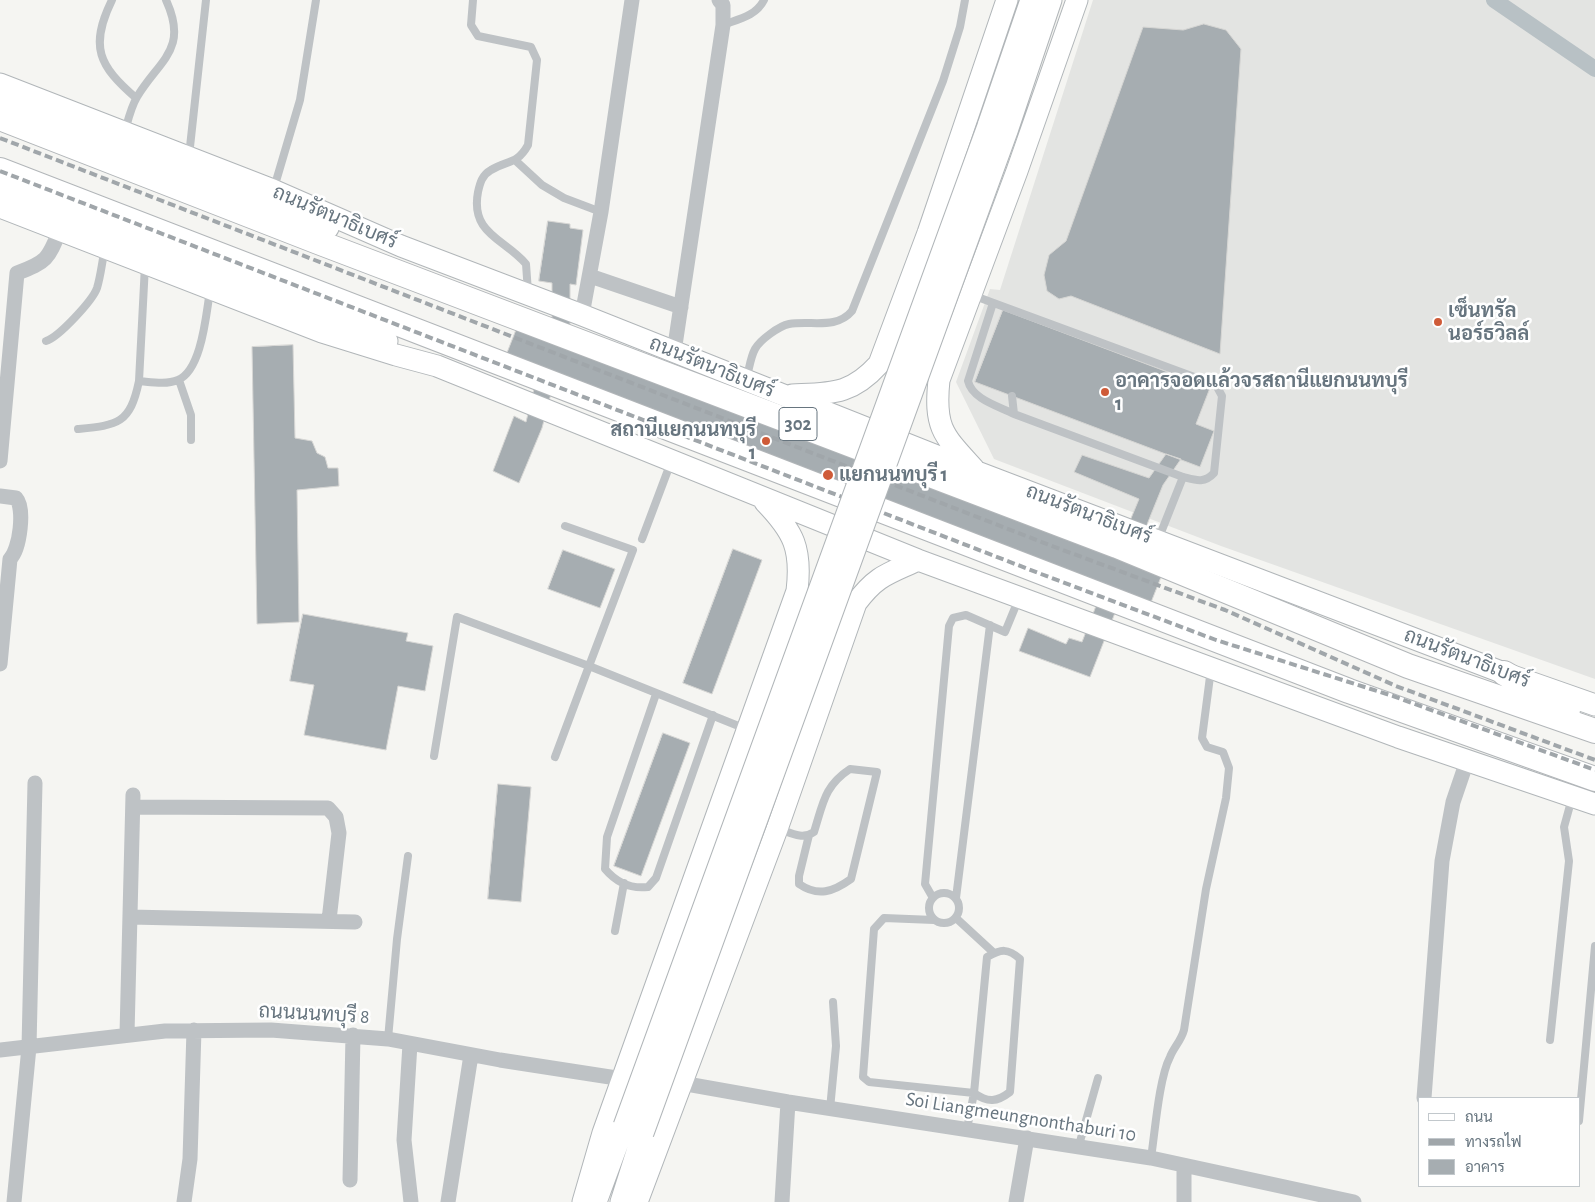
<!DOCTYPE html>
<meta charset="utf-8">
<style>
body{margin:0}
#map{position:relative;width:1595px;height:1202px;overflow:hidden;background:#f5f5f2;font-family:"Alegreya Sans",Sarabun,sans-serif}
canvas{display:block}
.legend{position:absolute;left:1418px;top:1097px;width:162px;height:90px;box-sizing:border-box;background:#fff;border:1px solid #c2c8cc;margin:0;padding:6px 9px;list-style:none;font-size:15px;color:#67757f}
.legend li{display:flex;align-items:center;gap:10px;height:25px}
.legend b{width:25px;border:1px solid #c2c8cc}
</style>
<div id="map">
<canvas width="1595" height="1202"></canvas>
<ul class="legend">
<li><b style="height:6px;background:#fff"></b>ถนน</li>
<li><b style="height:6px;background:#a0a6aa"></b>ทางรถไฟ</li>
<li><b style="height:14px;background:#a6adb1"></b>อาคาร</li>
</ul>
</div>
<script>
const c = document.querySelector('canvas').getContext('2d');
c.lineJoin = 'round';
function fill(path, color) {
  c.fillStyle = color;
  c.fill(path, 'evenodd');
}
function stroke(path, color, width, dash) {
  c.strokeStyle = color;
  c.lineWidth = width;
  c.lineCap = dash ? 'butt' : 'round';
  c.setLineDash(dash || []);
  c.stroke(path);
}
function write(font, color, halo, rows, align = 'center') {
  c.font = font + ' "Alegreya Sans",Sarabun,sans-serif';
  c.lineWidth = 5;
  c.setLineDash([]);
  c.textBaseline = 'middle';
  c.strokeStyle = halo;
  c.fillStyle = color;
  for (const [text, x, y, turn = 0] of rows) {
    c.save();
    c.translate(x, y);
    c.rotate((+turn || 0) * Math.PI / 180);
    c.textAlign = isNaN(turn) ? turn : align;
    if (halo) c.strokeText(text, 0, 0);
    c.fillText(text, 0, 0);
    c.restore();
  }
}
const built = new Path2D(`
 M 1093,0 L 1595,0 L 1595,679 L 1221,546 L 994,459 L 956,382 L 990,289 L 1000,290 Z`);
const canal = new Path2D(`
 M 1494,0 L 1595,69`);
const building = new Path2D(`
 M 1204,24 L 1226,30 L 1241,49 L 1220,354 L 1071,296 L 1059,299 L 1047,291 L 1044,275 L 1049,255 L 1066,241 L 1143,27 L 1183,30 Z
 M 548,221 L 570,224 L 570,228 L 583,230 L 576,285 L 570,284 L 570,341 L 1117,552 L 1139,499 L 1074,472 L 1082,455 L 1149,478 L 1166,454 L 1181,459 L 1163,485 L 1133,559 L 1163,572 L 1148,610 L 1120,600 L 1090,677 L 1019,651 L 1028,628 L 1066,644 L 1069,638 L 1082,642 L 1101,593 L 554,382 L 542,428 L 519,483 L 493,471 L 514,416 L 526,422 L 537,376 L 503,363 L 519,322 L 552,335 L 552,283 L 539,281 Z
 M 1003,310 L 1210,388 L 1196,424 L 1214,431 L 1200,467 L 975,382 Z
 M 293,345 L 295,438 L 312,441 L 317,453 L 325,457 L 328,468 L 338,468 L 339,486 L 297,490 L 299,622 L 257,624 L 252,347 Z
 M 733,549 L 762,560 L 712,694 L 683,683 Z
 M 563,550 L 615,569 L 600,608 L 548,589 Z
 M 303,614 L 408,633 L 406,641 L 433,646 L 425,691 L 398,686 L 386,750 L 304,735 L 314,685 L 290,681 Z
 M 663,733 L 690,743 L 641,876 L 614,866 Z
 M 498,784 L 531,787 L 521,902 L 488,899 Z`);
const lane = new Path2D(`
 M 112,0 C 89,47 99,66 136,98
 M 473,0 L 471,25 L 478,36 L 531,47 L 537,60 L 528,145 C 517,165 507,160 491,170 C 482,175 480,183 478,192 C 470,234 505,239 526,264 L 528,292
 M 723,25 C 739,19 756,16 764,0
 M 125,131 C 128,120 131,107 137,97 C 159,60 189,50 166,0
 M 189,156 L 206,0
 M 516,161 L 542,185 L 564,198 L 601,212
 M 274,188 L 300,100 L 316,0
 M 145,265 L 139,381 C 151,382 166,385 178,380 C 202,370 206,314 210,291
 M 972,295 L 1216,385 L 1222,396 L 1214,473 C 1204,484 1195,480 1183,477 L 1014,414 L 1012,396
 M 993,303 L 968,381 C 972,399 998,406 1014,414
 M 46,341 C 59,337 93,300 97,288 C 101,275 102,261 105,249
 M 179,380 L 191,415 L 191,440
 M 746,380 C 749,371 750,358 755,349 C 760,340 779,326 789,324 C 811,320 836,330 852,311 L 943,81 L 960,27 L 965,0
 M 78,429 C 118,425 130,424 139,381
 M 642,539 L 671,462
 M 1158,540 L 1183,477
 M 656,694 L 607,837 L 605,869 C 616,882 631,889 648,887 L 656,878 L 713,715
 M 434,756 L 457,617 L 589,666 L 633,550 L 565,526
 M 555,757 L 589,666 L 746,729
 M 779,829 C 791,833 802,840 814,832 C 823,804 824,786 850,769 L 877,772 L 851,879 C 833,892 818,897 799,884 L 799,876 L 809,835
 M929 908a15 15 0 1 1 30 0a15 15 0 1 1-30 0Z
 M 933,898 L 925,884 L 949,626 L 953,618 L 966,615 L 1005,632 L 1019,598
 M 956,898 L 990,625
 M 956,918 L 994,953
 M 934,920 L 884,918 L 874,929 L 863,1077 L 869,1082 L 974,1093 C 988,1103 997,1102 1010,1092 L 1020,959 C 1008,948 1001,949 987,957 L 974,1093 L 967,1129
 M 615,931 L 624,883
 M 388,1039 L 397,939 L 408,856
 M 1550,1040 L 1569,861 L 1564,827 L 1572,798
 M 830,1109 L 836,1046 L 833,1002
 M 1579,1121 L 1595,946
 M 1079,1145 L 1098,1078
 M 1151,1158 C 1155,1132 1159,1078 1170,1057 C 1174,1047 1181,1041 1184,1030 L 1206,889 L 1226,798 L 1229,768 L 1223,752 L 1207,747 L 1202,738 L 1211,669`);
const street = new Path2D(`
 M 590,276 L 681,307
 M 582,315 L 601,212 L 632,0
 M 674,352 L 723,25 L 723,5 L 719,0
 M 0,461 L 17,273 C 47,262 48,259 60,230
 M 0,496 L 16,498 C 25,508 20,549 10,559 L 0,664
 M 133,807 L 328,808 L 336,817 L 339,833 L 329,920
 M 130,917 L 355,922
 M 127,1034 L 133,795
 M 410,1044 L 404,1140 L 411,1202
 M 0,1050 L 165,1031 L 271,1030 L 388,1039 L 500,1060 L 623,1079
 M 681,1083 L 788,1102 L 1151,1158 L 1354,1202
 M 1424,1098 L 1442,861 L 1453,802 L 1467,761
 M 350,1180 L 353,1035
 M 14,1202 L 29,1047 L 35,783
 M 184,1202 L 190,1159 L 194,1030
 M 448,1202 L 471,1055
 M 782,1202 L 788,1102
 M 1016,1202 L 1027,1138
 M 1184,1202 L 1184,1166`);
const secondary = new Path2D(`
 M 0,84 L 273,190 L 401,246 L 582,315 L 977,472 L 1504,673 L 1595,705
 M 0,101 L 328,228
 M 988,126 L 1031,0
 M 1007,131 L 1051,0
 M 0,187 L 256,284 L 387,341
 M 0,207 L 322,332 L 396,355 L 437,366 L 918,560 L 1398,737 L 1595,804
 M 792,395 C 832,393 851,395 879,364 L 928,233 L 1007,0
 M 974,469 C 943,435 934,428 939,380 L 1017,171 L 1077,0
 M 583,1202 L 603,1133 L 797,591 C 802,549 794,532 765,502
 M 596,1202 L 624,1126
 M 621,1202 L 643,1133
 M 637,1202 L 777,829 L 856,603 C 877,575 888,574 918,560`);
const primary = new Path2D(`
 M 0,118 L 318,242 L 1117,546 L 1408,666 L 1595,731
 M 0,170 L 1349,691 L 1595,779
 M 1504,673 L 1568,710`);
const rail = new Path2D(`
 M 0,138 L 1052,546 L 1225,610 L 1396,686 L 1595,760
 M 0,171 L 1041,574 L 1216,640 L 1393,696 L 1595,770`);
const secondaryBridge = new Path2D(`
 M 624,1126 L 988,126
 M 643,1133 L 1007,131`);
const markers = [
 [1438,322,5,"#cf5b38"],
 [1105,392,5,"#cf5b38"],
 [766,441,5,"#cf5b38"],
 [828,475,6,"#cf5b38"]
];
const shields = [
 [798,424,38]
];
const shieldNames = [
 ["302",798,424]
];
const streetNames = [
 ["ถนนรัตนาธิเบศร์",335,217,23],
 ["ถนนรัตนาธิเบศร์",712,367,22],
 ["ถนนรัตนาธิเบศร์",1089,514,21],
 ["ถนนรัตนาธิเบศร์",1467,658,21],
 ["ถนนนนทบุรี 8",314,1014,3],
 ["Soi Liangmeungnonthaburi 10",1021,1117,9]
];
const poiNames = [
 ["เซ็นทรัล",1448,311],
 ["นอร์ธวิลล์",1448,334],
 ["อาคารจอดแล้วจรสถานีแยกนนทบุรี",1115,381],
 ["1",1115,404],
 ["สถานีแยกนนทบุรี",756,430,"right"],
 ["1",756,453,"right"],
 ["แยกนนทบุรี 1",839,475]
];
fill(built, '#e3e4e2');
stroke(canal, '#b8c1c5', 16);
fill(building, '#a6adb1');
stroke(building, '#d6d6d4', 1);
stroke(secondary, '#b1b6b9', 23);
stroke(primary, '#b2b6b9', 26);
stroke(lane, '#bec2c5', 8);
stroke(street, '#bec2c5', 15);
stroke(secondary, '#fff', 21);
stroke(primary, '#fff', 24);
stroke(rail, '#a0a6aa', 4, [8, 4]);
stroke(secondaryBridge, '#b1b6b9', 23, []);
stroke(secondaryBridge, '#fff', 21);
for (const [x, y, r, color] of markers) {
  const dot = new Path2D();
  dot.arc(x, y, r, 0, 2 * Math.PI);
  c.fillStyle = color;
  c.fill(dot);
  stroke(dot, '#fff', 2);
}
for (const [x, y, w] of shields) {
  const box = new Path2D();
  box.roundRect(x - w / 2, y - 16.5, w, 33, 4);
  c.fillStyle = '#fff';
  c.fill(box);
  stroke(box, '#67757f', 1);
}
write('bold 19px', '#67757f', null, shieldNames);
write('20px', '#67757f', '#fff', streetNames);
write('bold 20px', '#67757f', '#fff', poiNames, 'left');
</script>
